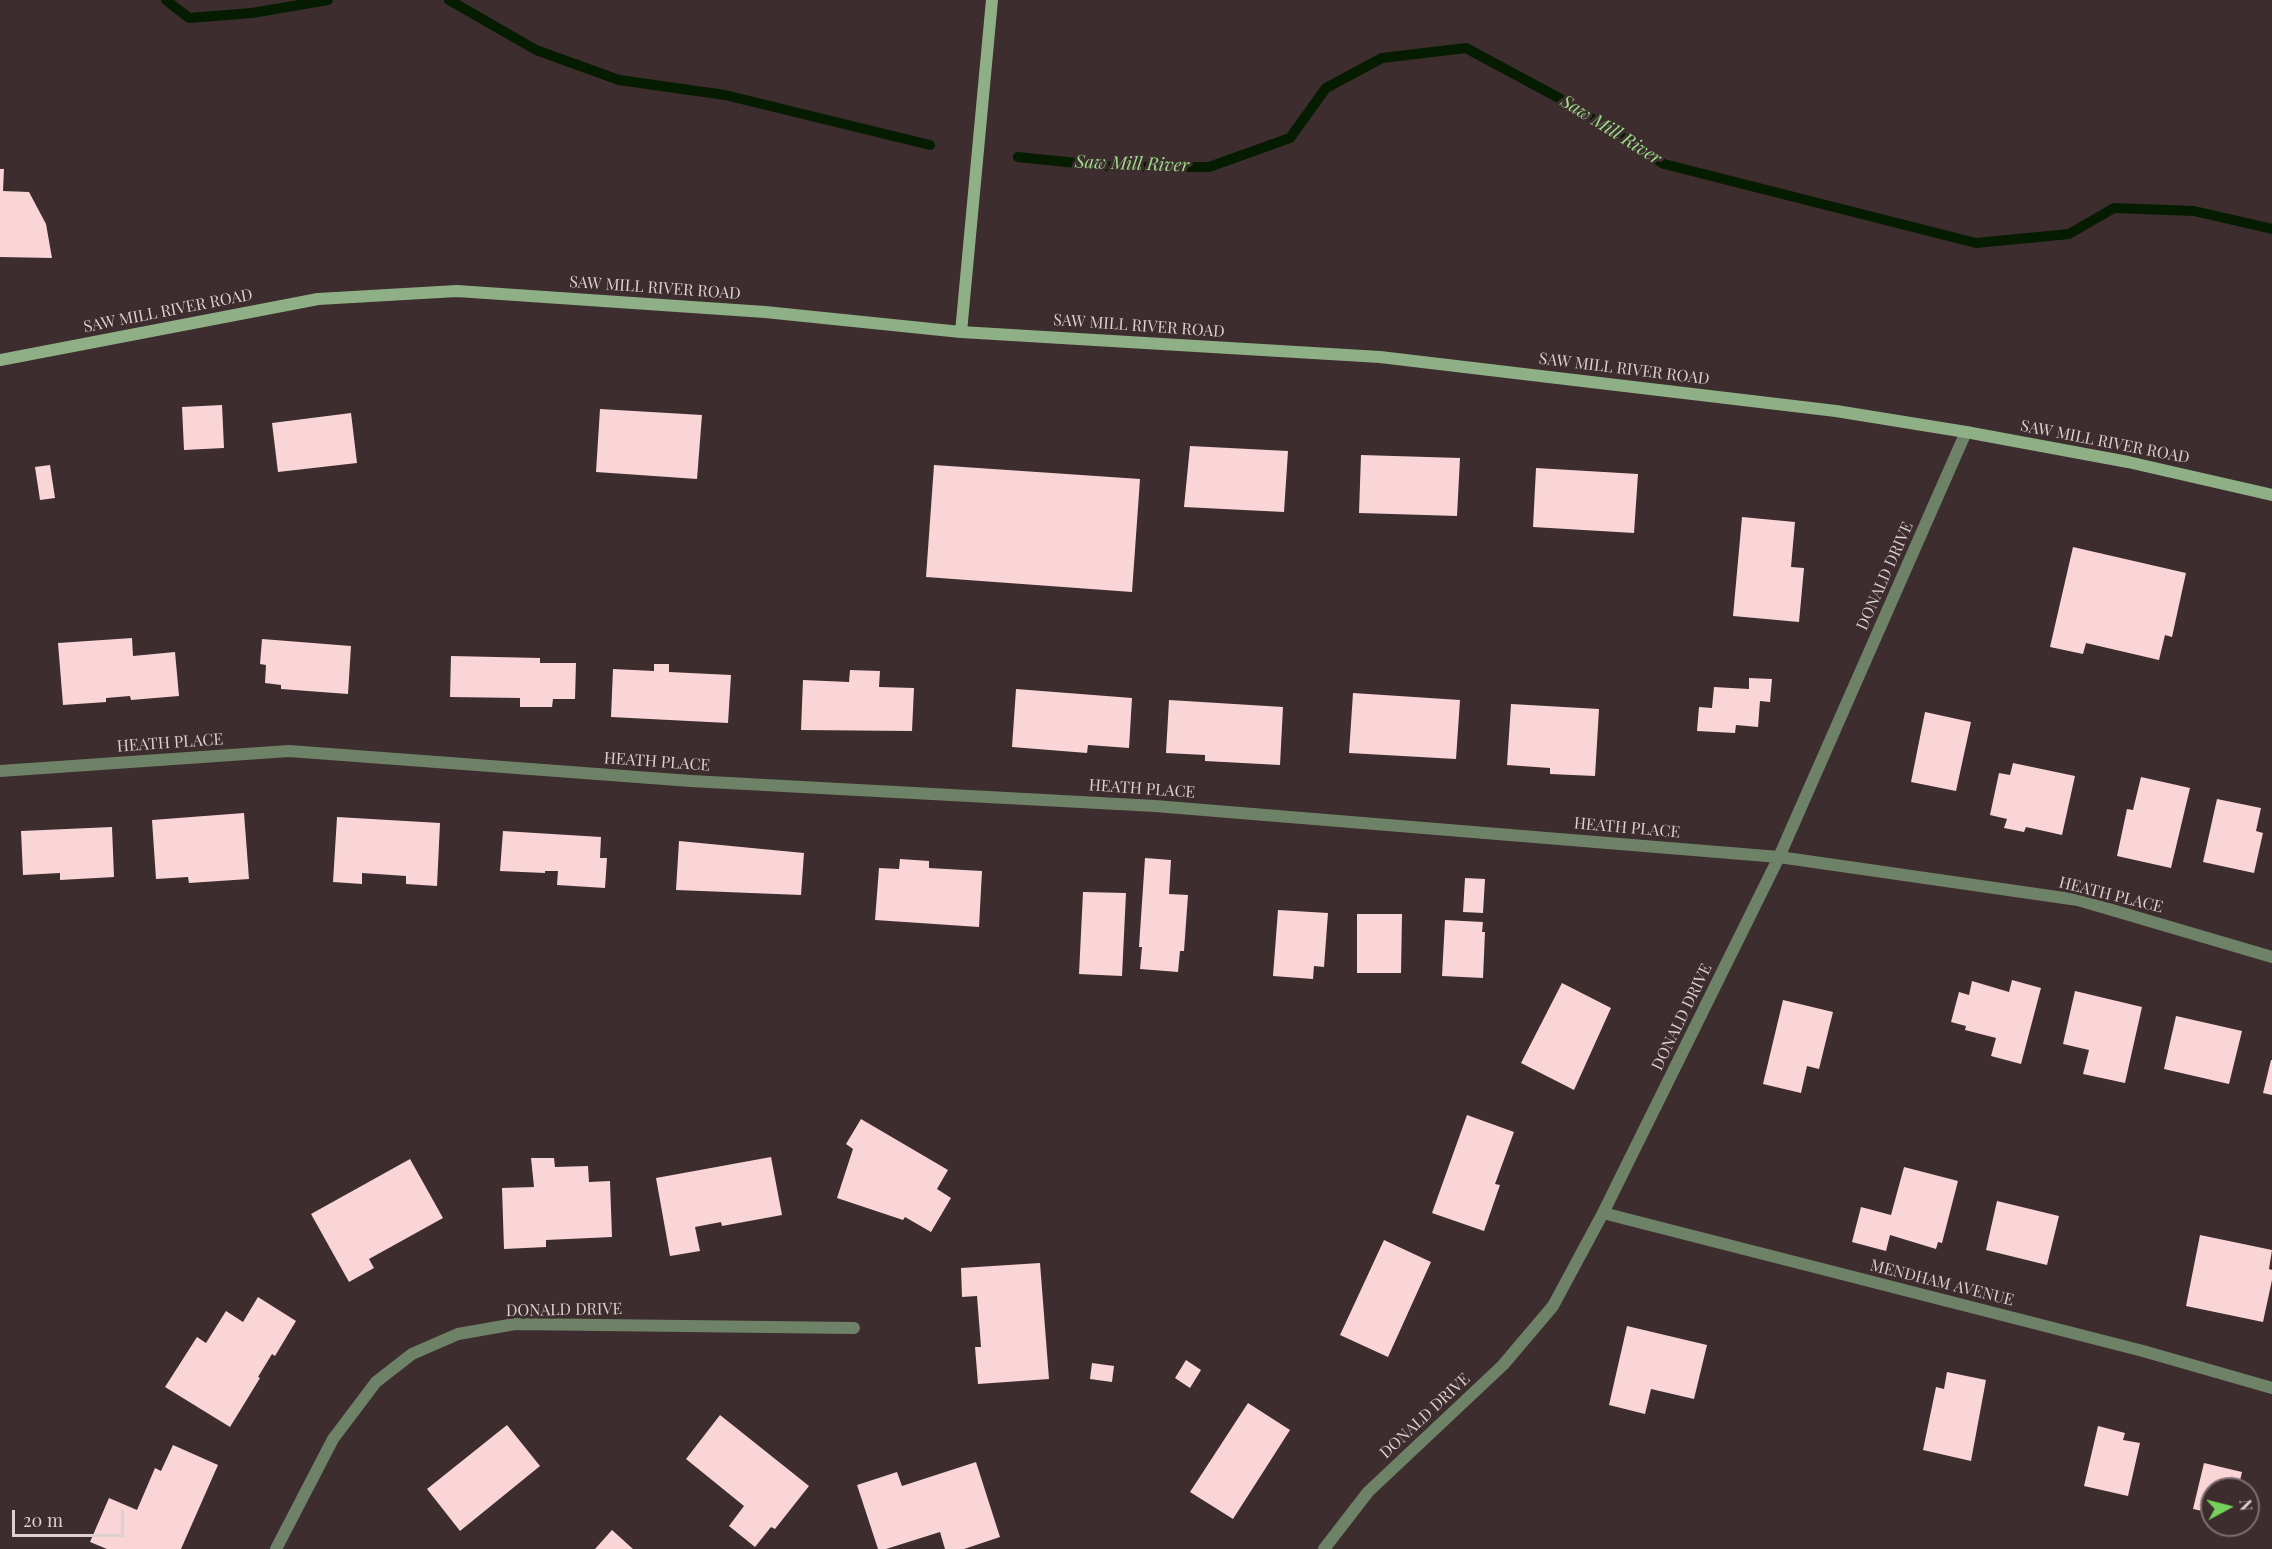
<!DOCTYPE html>
<style>
body{margin:0}
#map{position:relative;width:2272px;height:1549px;overflow:hidden;background:#3e2d2e;font-family:"Playfair Display",serif}
canvas{display:block}
.north{position:absolute;left:2200px;top:1477px;width:60px;height:60px;box-sizing:border-box;background:#3e2d2e;border:2px solid #7d6f6f;border-radius:50%;rotate:83deg;font-size:16px;font-weight:700;line-height:24px;text-align:center;color:#dcd1d1}
.north::after{content:'';display:block;margin:auto;width:21px;height:27px;background:#76d25a;clip-path:polygon(50% 0,100% 100%,50% 72%,0 100%)}
.scale{position:absolute;left:12px;top:1510px;width:112px;height:27px;box-sizing:border-box;border:3px solid #dcd1d1;border-top:0;padding-left:8px;font-size:18px;line-height:21px;white-space:nowrap;color:#dcd1d1;-webkit-text-stroke:4px #3e2d2e;paint-order:stroke}
</style>
<div id="map">
<canvas width="2272" height="1549"></canvas>
<div class="north">N</div>
<div class="scale">20 m</div>
</div>
<script>
const c = document.querySelector('canvas').getContext('2d');
c.lineJoin = 'round';
function stroke(path, color, width, dash) {
  c.strokeStyle = color;
  c.lineWidth = width;
  c.lineCap = dash ? 'butt' : 'round';
  c.setLineDash(dash || []);
  c.stroke(path);
}
function fill(path, color) {
  c.fillStyle = color;
  c.fill(path, 'evenodd');
}
function write(font, color, halo, rows, align = 'center') {
  c.font = font + ' "Playfair Display",serif';
  c.lineWidth = 6;
  c.setLineDash([]);
  c.textBaseline = 'middle';
  c.strokeStyle = halo;
  c.fillStyle = color;
  for (const [text, x, y, turn = 0] of rows) {
    c.save();
    c.translate(x, y);
    c.rotate((+turn || 0) * Math.PI / 180);
    c.textAlign = isNaN(turn) ? turn : align;
    if (halo) c.strokeText(text, 0, 0);
    c.fillText(text, 0, 0);
    c.restore();
  }
}
const stream = new Path2D(`
 M 166,0 L 189,18 L 252,13 L 328,0
 M 449,0 L 536,50 L 619,80 L 725,95 L 930,145
 M 1018,157 L 1115,167 L 1209,167 L 1290,138 L 1326,88 L 1382,58 L 1466,48 L 1559,98 L 1664,164 L 1976,243 L 2069,234 L 2114,208 L 2194,211 L 2272,229`);
const building = new Path2D(`
 M 0,169 L 4,169 L 3,191 L 29,192 L 46,224 L 52,258 L 0,257 Z
 M 222,405 L 224,448 L 184,450 L 182,407 Z
 M 600,409 L 702,415 L 697,479 L 596,472 Z
 M 351,413 L 357,463 L 278,472 L 272,423 Z
 M 1190,446 L 1288,451 L 1284,512 L 1184,507 Z
 M 1361,455 L 1460,458 L 1457,516 L 1359,513 Z
 M 50,465 L 55,498 L 40,500 L 35,467 Z
 M 934,465 L 1140,479 L 1132,592 L 926,577 Z
 M 1536,468 L 1638,474 L 1634,533 L 1533,527 Z
 M 1742,517 L 1795,522 L 1791,567 L 1804,568 L 1799,622 L 1733,616 Z
 M 2073,547 L 2186,573 L 2172,637 L 2165,635 L 2159,660 L 2086,643 L 2083,654 L 2050,647 Z
 M 132,638 L 133,656 L 175,652 L 179,696 L 131,700 L 130,696 L 106,698 L 106,702 L 63,705 L 58,643 Z
 M 262,639 L 351,646 L 348,694 L 281,689 L 281,685 L 265,683 L 266,665 L 260,664 Z
 M 451,656 L 540,658 L 540,663 L 576,663 L 575,699 L 553,699 L 552,707 L 520,707 L 520,698 L 450,697 Z
 M 654,664 L 669,664 L 669,672 L 731,675 L 728,723 L 611,717 L 613,669 L 654,671 Z
 M 850,670 L 880,671 L 879,687 L 914,688 L 912,731 L 801,730 L 803,680 L 849,682 Z
 M 1749,678 L 1772,679 L 1770,702 L 1760,701 L 1758,727 L 1736,725 L 1735,733 L 1697,731 L 1699,707 L 1712,708 L 1714,687 L 1749,689 Z
 M 1016,689 L 1132,698 L 1129,748 L 1088,745 L 1087,753 L 1012,747 Z
 M 1353,693 L 1460,700 L 1456,759 L 1349,753 Z
 M 1169,700 L 1283,707 L 1280,765 L 1205,761 L 1205,755 L 1166,753 Z
 M 1511,704 L 1599,709 L 1595,776 L 1550,774 L 1550,768 L 1507,765 Z
 M 1925,712 L 1971,722 L 1956,791 L 1911,782 Z
 M 2013,763 L 2075,776 L 2062,835 L 2026,827 L 2024,832 L 2004,828 L 2007,819 L 1990,815 L 1999,773 L 2010,775 Z
 M 2141,777 L 2190,788 L 2171,868 L 2117,856 L 2127,809 L 2133,810 Z
 M 2217,799 L 2261,808 L 2256,831 L 2263,833 L 2254,873 L 2203,862 Z
 M 244,813 L 249,879 L 189,883 L 188,877 L 156,879 L 152,820 Z
 M 337,817 L 440,823 L 437,886 L 406,884 L 406,876 L 362,873 L 362,884 L 333,882 Z
 M 112,827 L 114,877 L 60,880 L 60,873 L 23,875 L 21,831 Z
 M 503,831 L 601,837 L 600,858 L 607,858 L 605,888 L 557,885 L 558,871 L 545,871 L 545,873 L 500,871 Z
 M 679,841 L 804,853 L 801,895 L 676,890 Z
 M 1145,858 L 1171,860 L 1169,894 L 1188,895 L 1184,951 L 1180,951 L 1178,972 L 1140,969 L 1142,947 L 1139,947 Z
 M 900,859 L 929,861 L 929,868 L 982,871 L 979,927 L 875,920 L 879,868 L 899,869 Z
 M 1465,878 L 1485,879 L 1483,913 L 1463,912 Z
 M 1083,892 L 1126,893 L 1122,976 L 1079,974 Z
 M 1278,910 L 1328,913 L 1324,967 L 1314,966 L 1313,979 L 1273,976 Z
 M 1357,914 L 1402,914 L 1401,973 L 1357,973 Z
 M 1445,920 L 1483,922 L 1482,932 L 1485,932 L 1483,978 L 1442,976 Z
 M 2012,980 L 2041,988 L 2021,1064 L 1991,1056 L 1996,1038 L 1965,1030 L 1966,1026 L 1951,1022 L 1959,992 L 1969,995 L 1972,981 L 2009,992 Z
 M 1562,983 L 1611,1008 L 1574,1090 L 1521,1063 Z
 M 2075,991 L 2142,1007 L 2125,1083 L 2083,1074 L 2089,1050 L 2063,1044 Z
 M 1783,1000 L 1833,1012 L 1819,1069 L 1807,1066 L 1801,1093 L 1763,1084 Z
 M 2176,1016 L 2242,1031 L 2229,1084 L 2164,1069 Z
 M 2271,1060 L 2272,1060 L 2272,1095 L 2263,1093 Z
 M 1467,1115 L 1514,1132 L 1495,1184 L 1500,1185 L 1484,1231 L 1432,1213 Z
 M 861,1119 L 948,1170 L 937,1189 L 951,1198 L 931,1232 L 905,1217 L 903,1220 L 837,1198 L 853,1149 L 846,1144 Z
 M 771,1157 L 782,1215 L 722,1226 L 721,1222 L 695,1227 L 700,1251 L 670,1256 L 656,1178 Z
 M 531,1158 L 554,1158 L 555,1167 L 588,1166 L 589,1182 L 610,1181 L 612,1237 L 546,1240 L 546,1247 L 504,1249 L 502,1188 L 534,1187 Z
 M 410,1159 L 443,1218 L 369,1259 L 374,1268 L 349,1282 L 311,1214 Z
 M 1904,1167 L 1958,1181 L 1942,1243 L 1938,1242 L 1936,1249 L 1890,1235 L 1886,1251 L 1852,1242 L 1861,1207 L 1891,1215 Z
 M 1997,1201 L 2059,1216 L 2047,1265 L 1986,1250 Z
 M 2200,1235 L 2272,1250 L 2269,1269 L 2272,1270 L 2272,1280 L 2263,1322 L 2186,1306 Z
 M 1384,1240 L 1431,1262 L 1388,1357 L 1340,1335 Z
 M 1040,1263 L 1049,1379 L 978,1384 L 975,1347 L 981,1347 L 977,1296 L 962,1297 L 961,1268 Z
 M 258,1297 L 296,1321 L 275,1356 L 272,1354 L 258,1377 L 260,1378 L 230,1427 L 165,1387 L 197,1337 L 206,1343 L 226,1311 L 243,1322 Z
 M 1627,1326 L 1707,1345 L 1694,1399 L 1651,1389 L 1645,1414 L 1609,1405 Z
 M 1186,1360 L 1201,1370 L 1190,1388 L 1175,1378 Z
 M 1092,1363 L 1114,1366 L 1112,1382 L 1090,1379 Z
 M 1947,1372 L 1986,1380 L 1971,1461 L 1923,1450 L 1936,1387 L 1944,1389 Z
 M 1248,1403 L 1290,1430 L 1233,1519 L 1190,1492 Z
 M 720,1415 L 809,1486 L 775,1529 L 771,1527 L 755,1547 L 729,1526 L 744,1506 L 686,1459 Z
 M 507,1425 L 540,1466 L 460,1531 L 427,1489 Z
 M 2098,1426 L 2125,1433 L 2123,1440 L 2140,1443 L 2128,1496 L 2084,1486 Z
 M 173,1445 L 218,1465 L 181,1549 L 107,1549 L 90,1542 L 109,1498 L 137,1510 L 155,1468 L 161,1471 Z
 M 976,1462 L 1000,1537 L 964,1549 L 945,1549 L 940,1532 L 886,1549 L 878,1549 L 857,1485 L 897,1472 L 902,1486 Z
 M 2204,1463 L 2242,1472 L 2238,1489 L 2212,1489 L 2212,1513 L 2193,1509 Z
 M 612,1530 L 633,1549 L 595,1549 Z`);
const street = new Path2D(`
 M 0,771 L 289,751 L 691,781 L 1155,806 L 1779,857 L 2078,900 L 2272,957
 M 1603,1213 L 2143,1351 L 2272,1388
 M 276,1549 L 333,1439 L 376,1382 L 412,1354 L 458,1334 L 515,1324 L 854,1328
 M 1324,1549 L 1368,1492 L 1503,1365 L 1553,1306 L 1603,1213 L 1779,857 L 1966,432`);
const secondary = new Path2D(`
 M 961,332 L 992,0
 M 0,360 L 318,299 L 457,291 L 765,312 L 961,332 L 1380,357 L 1836,411 L 1966,432 L 2128,462 L 2272,495`);
const streetNames = [
 ["SAW MILL RIVER ROAD",655,288,4],
 ["SAW MILL RIVER ROAD",168,311,-11],
 ["SAW MILL RIVER ROAD",1139,326,4],
 ["SAW MILL RIVER ROAD",1624,369,7],
 ["SAW MILL RIVER ROAD",2105,442,11],
 ["DONALD DRIVE",1885,576,-66],
 ["HEATH PLACE",170,743,-4],
 ["HEATH PLACE",657,762,4],
 ["HEATH PLACE",1142,789,4],
 ["HEATH PLACE",1627,828,5],
 ["HEATH PLACE",2111,895,14],
 ["DONALD DRIVE",1682,1017,-64],
 ["MENDHAM AVENUE",1942,1283,14],
 ["DONALD DRIVE",564,1310,-1],
 ["DONALD DRIVE",1425,1416,-43]
];
const waterNames = [
 ["Saw Mill River",1611,130,32],
 ["Saw Mill River",1132,164,2]
];
stroke(stream, '#051c01', 10);
fill(building, '#f9d5d8');
stroke(street, '#6e8268', 12);
stroke(secondary, '#8fb086', 12);
write('16px', '#dcd1d1', '#3e2d2e', streetNames);
write('italic 18px', '#9cdd8a', '#3e2d2e', waterNames);
</script>
